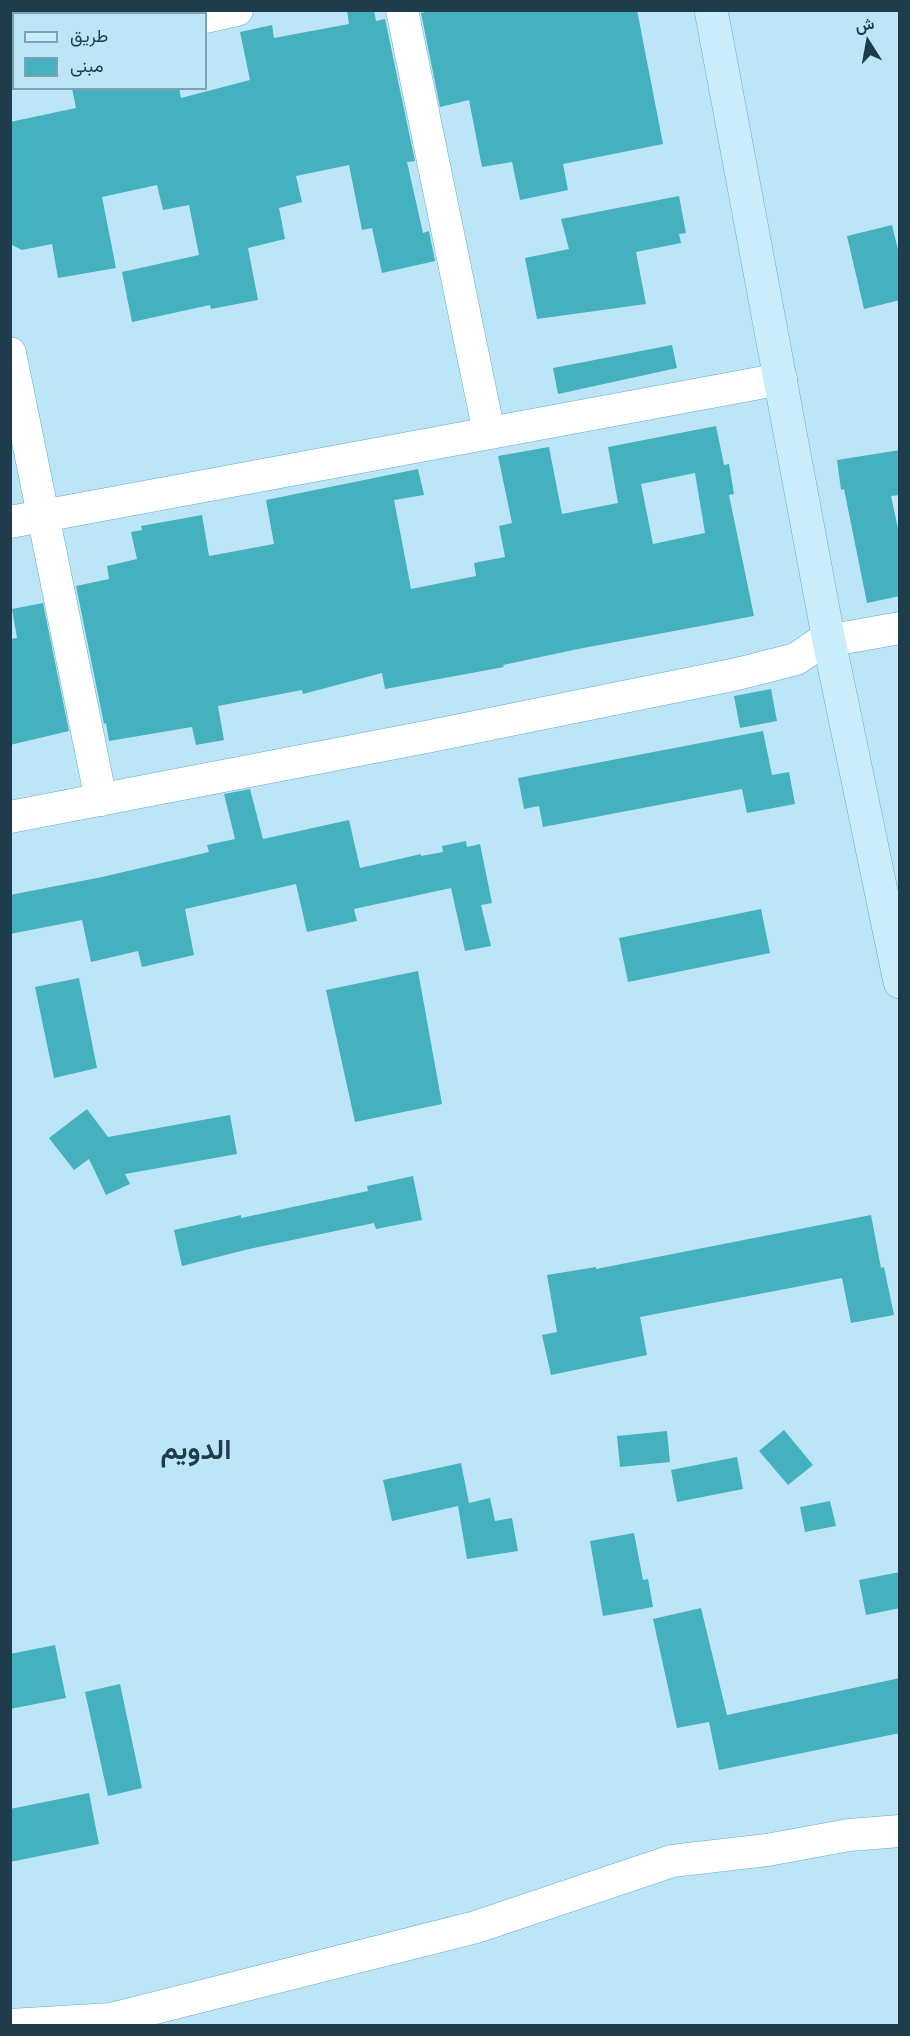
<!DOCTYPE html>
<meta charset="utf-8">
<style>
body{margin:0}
#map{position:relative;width:910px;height:2036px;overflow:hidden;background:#bce6f8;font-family:"Noto Sans",Vazirmatn,sans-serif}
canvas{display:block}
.frame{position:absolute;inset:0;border:12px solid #1e3c49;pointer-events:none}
.legend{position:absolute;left:12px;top:12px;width:195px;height:78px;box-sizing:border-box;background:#bce6f8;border:2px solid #7da2b2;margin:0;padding:8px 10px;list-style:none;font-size:18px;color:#1e3c49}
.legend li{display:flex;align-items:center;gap:12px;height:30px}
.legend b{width:30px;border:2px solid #7da2b2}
.north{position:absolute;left:838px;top:12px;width:60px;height:60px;-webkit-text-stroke:4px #bce6f8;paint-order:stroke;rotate:349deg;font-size:16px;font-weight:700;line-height:24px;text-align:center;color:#1e3c49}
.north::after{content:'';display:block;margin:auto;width:21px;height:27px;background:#1e3c49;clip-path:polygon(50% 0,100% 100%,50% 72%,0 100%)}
</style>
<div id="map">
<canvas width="910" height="2036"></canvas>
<div class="frame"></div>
<ul class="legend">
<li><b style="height:8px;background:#c9edfa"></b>طريق</li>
<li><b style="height:16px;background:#45b0be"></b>مبنى</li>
</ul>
<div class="north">ش</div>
</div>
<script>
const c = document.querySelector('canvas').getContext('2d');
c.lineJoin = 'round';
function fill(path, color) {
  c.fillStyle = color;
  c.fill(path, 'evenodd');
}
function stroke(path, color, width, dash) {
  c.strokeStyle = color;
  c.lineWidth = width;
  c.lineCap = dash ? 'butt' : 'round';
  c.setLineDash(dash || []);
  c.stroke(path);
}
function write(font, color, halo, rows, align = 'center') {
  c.font = font + ' "Noto Sans",Vazirmatn,sans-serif';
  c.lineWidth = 5;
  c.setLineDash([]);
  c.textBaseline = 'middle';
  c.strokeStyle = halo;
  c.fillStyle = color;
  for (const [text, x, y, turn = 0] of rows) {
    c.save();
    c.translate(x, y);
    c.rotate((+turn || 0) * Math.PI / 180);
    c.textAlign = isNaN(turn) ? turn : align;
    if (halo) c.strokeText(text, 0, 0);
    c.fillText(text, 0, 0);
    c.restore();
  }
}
const building = new Path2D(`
 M 347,10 L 374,10 L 376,21 L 385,19 L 415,161 L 407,162 L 423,233 L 429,231 L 435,261 L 382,273 L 372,228 L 362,230 L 349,165 L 296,176 L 302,202 L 279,208 L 285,239 L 248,248 L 258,300 L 211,309 L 210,305 L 132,322 L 122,272 L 199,255 L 189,205 L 163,210 L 157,185 L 102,197 L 116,268 L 58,278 L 52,244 L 22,250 L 10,244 L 10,122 L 76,108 L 72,88 L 179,88 L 181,98 L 250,80 L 240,32 L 272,25 L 274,38 L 349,24 Z
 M 434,10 L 637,10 L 663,144 L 563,164 L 568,190 L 520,200 L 512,162 L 482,167 L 469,100 L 440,107 L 421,13 Z
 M 679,196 L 686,233 L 679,234 L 681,243 L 636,252 L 646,304 L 537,319 L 525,258 L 569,249 L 561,219 Z
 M 892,225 L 900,258 L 900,300 L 864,309 L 847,236 Z
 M 672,345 L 677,368 L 558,394 L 553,368 Z
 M 716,426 L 724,465 L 729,464 L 734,494 L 729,495 L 754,616 L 578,649 L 503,665 L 504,667 L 385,689 L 382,673 L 303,694 L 302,690 L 218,706 L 224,740 L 196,745 L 192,727 L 109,741 L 106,723 L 104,724 L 76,586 L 109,579 L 107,566 L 137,559 L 131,532 L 142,530 L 141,526 L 202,515 L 209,556 L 274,544 L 266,500 L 418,469 L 424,495 L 394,500 L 411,589 L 476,576 L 474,563 L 505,557 L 499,526 L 512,523 L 498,456 L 549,447 L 562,514 L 618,503 L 608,447 ZM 695,473 L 705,533 L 653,544 L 641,484 Z
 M 900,450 L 900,495 L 891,496 L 900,538 L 900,596 L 867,603 L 844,489 L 841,490 L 837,460 Z
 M 43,603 L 69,731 L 10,745 L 10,639 L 17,638 L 12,609 Z
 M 771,689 L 777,721 L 740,728 L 734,696 Z
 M 763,731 L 772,775 L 789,772 L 795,804 L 747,813 L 742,789 L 543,827 L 539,806 L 524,809 L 518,778 Z
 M 250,789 L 263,839 L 349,820 L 360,868 L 421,854 L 421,856 L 443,852 L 442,846 L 466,841 L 467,847 L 480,844 L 492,903 L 481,905 L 491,946 L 465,951 L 451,888 L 354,909 L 357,921 L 307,932 L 296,884 L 185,909 L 194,955 L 142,967 L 138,951 L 91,962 L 82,920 L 10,934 L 10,895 L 102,877 L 209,852 L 207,845 L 235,839 L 224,794 Z
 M 761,909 L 770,953 L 628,982 L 619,938 Z
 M 418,971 L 442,1104 L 355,1122 L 326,990 Z
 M 79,978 L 97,1068 L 54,1078 L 35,987 Z
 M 87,1109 L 108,1137 L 230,1115 L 237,1154 L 125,1174 L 130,1184 L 106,1195 L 89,1159 L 74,1170 L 49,1138 Z
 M 413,1176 L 422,1220 L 376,1229 L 374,1223 L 249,1249 L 182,1266 L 174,1230 L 241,1215 L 241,1218 L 368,1191 L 367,1186 Z
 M 871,1215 L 881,1268 L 884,1267 L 894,1315 L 851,1323 L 842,1278 L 640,1317 L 647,1355 L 551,1375 L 542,1335 L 557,1332 L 547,1275 L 596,1267 L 596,1269 Z
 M 784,1430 L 813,1465 L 788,1485 L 759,1451 Z
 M 667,1431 L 670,1462 L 620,1467 L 617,1436 Z
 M 737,1457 L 743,1489 L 677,1502 L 671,1470 Z
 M 461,1463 L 469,1503 L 490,1498 L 495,1521 L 512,1518 L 518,1551 L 467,1559 L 458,1506 L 392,1521 L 383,1480 Z
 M 830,1501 L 836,1526 L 805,1532 L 800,1507 Z
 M 634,1533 L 643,1580 L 648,1579 L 653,1607 L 603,1616 L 590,1541 Z
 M 900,1572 L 900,1608 L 866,1615 L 859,1580 Z
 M 701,1608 L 727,1715 L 900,1678 L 900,1733 L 719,1770 L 709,1722 L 677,1728 L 653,1619 Z
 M 55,1645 L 66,1698 L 10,1709 L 10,1654 Z
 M 120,1684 L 142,1788 L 108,1796 L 85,1692 Z
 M 89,1793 L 99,1844 L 10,1862 L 10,1809 Z`);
const street = new Path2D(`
 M 145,10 L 145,14
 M 402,10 L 489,433
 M 206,17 L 237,10
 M 10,56 L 14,56
 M 10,353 L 101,800
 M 10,522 L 781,379
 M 10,817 L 431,736 L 737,674 L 796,659 L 821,642 L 900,628
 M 10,2025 L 111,2019 L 476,1927 L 672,1861 L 767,1850 L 849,1835 L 900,1831`);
const secondary = new Path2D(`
 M 711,10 L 829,641 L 900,982`);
const townNames = [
 ["الدويم",196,1451]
];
fill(building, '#45b0be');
stroke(street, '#62aac8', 33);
stroke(secondary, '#62aac8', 34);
stroke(street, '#fff', 32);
stroke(secondary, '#c9edfa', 33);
write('bold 28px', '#1e3c49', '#bce6f8', townNames);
</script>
